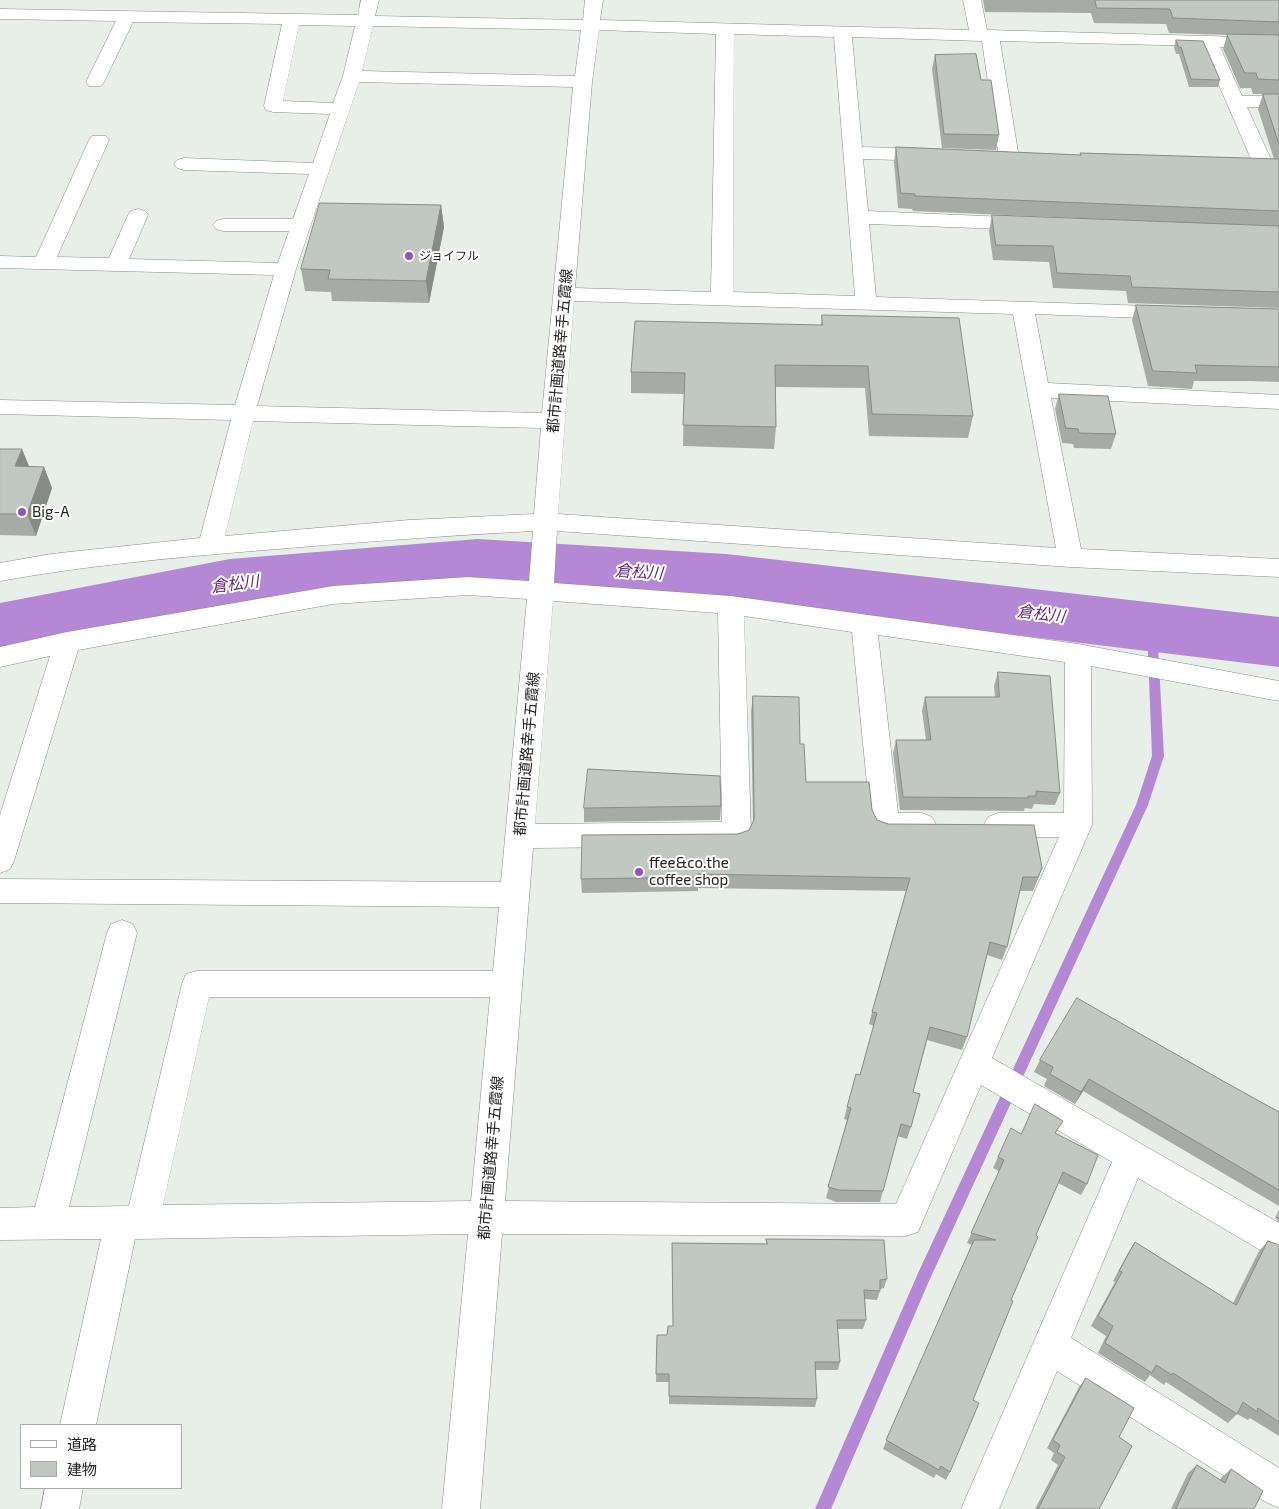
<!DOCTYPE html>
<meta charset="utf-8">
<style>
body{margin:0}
#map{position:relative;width:1279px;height:1509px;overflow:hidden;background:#e8eee8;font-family:"Exo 2","Noto Sans JP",sans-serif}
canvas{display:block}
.legend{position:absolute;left:20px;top:1424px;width:162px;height:65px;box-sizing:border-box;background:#fff;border:1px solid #a7a8a7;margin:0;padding:6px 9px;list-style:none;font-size:15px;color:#222522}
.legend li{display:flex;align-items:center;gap:10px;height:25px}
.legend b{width:25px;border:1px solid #a7a8a7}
</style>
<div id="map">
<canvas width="1279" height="1509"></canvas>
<ul class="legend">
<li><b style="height:6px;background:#fff"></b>道路</li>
<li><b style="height:14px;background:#c1c7c1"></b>建物</li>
</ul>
</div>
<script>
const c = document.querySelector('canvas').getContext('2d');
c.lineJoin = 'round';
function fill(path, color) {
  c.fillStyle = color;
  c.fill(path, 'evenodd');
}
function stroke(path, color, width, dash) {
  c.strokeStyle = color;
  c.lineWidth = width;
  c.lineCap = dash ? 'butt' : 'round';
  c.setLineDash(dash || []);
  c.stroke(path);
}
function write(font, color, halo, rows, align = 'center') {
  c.font = font + ' "Exo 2","Noto Sans JP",sans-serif';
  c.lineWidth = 4;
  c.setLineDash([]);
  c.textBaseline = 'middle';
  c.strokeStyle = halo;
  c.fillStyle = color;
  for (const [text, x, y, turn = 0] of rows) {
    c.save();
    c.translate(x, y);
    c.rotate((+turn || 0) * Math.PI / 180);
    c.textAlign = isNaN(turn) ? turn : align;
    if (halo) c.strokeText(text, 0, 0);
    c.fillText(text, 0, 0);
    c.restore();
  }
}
const stream = new Path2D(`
 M 1152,624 L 1157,628 L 1164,756 L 1148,805 L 929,1281 L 831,1509 L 815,1509 L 919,1271 L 1136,805 L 1152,756 L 1147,628 Z`);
const river = new Path2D(`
 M 478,539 L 726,554 L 1279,617 L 1279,667 L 726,600 L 478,585 L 230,605 L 0,651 L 0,603 L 230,559 Z`);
const minor = new Path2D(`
 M 361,0 L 379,0 L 375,16 L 583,20 L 585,0 L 603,0 L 600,20 L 969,30 L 963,0 L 981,0 L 987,30 L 1279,38 L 1279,48 L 1220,47 L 1242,96 L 1279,96 L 1279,108 L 1247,107 L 1274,166 L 1271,170 L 1257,170 L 1254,166 L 1202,46 L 1000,41 L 1019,158 L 1016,162 L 1002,162 L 999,158 L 982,41 L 852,37 L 862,147 L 933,149 L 940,151 L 943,155 L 940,159 L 933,161 L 863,159 L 868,211 L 1029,218 L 1036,220 L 1039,224 L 1036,228 L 1029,230 L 869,224 L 876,297 L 1180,307 L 1183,312 L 1180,317 L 1172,319 L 1035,314 L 1048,383 L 1279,395 L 1279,409 L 1051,398 L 1081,549 L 1279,559 L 1279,577 L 1070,567 L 557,531 L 554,583 L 731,596 L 1078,644 L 1279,681 L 1279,701 L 1091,666 L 1092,825 L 992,1058 L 1279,1223 L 1279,1259 L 1267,1254 L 1138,1178 L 1071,1338 L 1279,1468 L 1279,1508 L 1266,1502 L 1057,1371 L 999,1509 L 961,1509 L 1112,1162 L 981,1085 L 918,1232 L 906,1236 L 502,1234 L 480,1509 L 442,1509 L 468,1234 L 135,1239 L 96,1425 L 60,1425 L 101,1239 L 0,1240 L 0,1208 L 35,1207 L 107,933 L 111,924 L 122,920 L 133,924 L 137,933 L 69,1207 L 129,1206 L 182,984 L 186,974 L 197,971 L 493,971 L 499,907 L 0,903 L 0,879 L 501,882 L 527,599 L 468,595 L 333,604 L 78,650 L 14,861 L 10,869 L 0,873 L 0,815 L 50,656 L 0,667 L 0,647 L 67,632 L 333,586 L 468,577 L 529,581 L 533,531 C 439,536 346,543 253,551 C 168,558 83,566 0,581 L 0,563 L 51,554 L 200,538 L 231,420 L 0,414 L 0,400 L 235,405 L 274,275 L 0,268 L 0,256 L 36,257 L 89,140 L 92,136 L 106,136 L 109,140 L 57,257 L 109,258 L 128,215 L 131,211 L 138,209 L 145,211 L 148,215 L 129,259 L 278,263 L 289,231 L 223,231 L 216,229 L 213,225 L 216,221 L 223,219 L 293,219 L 309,174 L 184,170 L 177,168 L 174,164 L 177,160 L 184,158 L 313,163 L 330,114 L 273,112 L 266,110 L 264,106 L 282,24 L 133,22 L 104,82 L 101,86 L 89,86 L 86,82 L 116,21 L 0,19 L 0,9 L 358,15 ZM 299,25 L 355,26 L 343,76 L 333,103 L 283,101 ZM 373,26 L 581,30 L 575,76 L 362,71 ZM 599,30 L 716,34 L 711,292 L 575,288 L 592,82 ZM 734,34 L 834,37 L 855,296 L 733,292 ZM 359,82 L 573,87 L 542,413 L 257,406 L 296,269 ZM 574,301 L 1013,314 L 1056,548 L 558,514 ZM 253,421 L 541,428 L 534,514 L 409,520 L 225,536 ZM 553,601 L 718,613 L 722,822 L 535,824 ZM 744,616 L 852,632 L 871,824 L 875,832 C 892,838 915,839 932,833 L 936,825 L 932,817 L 922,813 L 898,813 L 878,635 L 1065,662 L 1064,813 L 998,813 L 988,817 L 984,825 L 988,833 L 998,837 L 1059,837 L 896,1204 L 505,1201 L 533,848 L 737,846 L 747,842 L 751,834 ZM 209,997 L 490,997 L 471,1201 L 163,1205 Z
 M 45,1488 L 83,1488 L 79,1509 L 41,1509 Z`);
const wall = new Path2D(`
 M 983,0 L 1279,0 L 1279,308 L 1128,303 L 1126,291 L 1053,288 L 1049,262 L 993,260 L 989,231 L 992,215 L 1218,224 L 913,211 L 912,209 L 898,208 L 894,162 L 896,147 L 1080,155 L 1080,153 L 1274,159 L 1258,109 L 1263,94 L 1253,94 L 1251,88 L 1240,88 L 1223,49 L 1227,35 L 1169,33 L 1166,24 L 1094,23 L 1091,13 L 985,12 Z
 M 1176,40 L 1220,80 L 1218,87 L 1189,87 L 1179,54 L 1176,54 L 1174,47 Z
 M 935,55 L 981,80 L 999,135 L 996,150 L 942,148 L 932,69 Z
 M 441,205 L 444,227 L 429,303 L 332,301 L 331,292 L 305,291 L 301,269 Z
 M 1136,305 L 1279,309 L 1279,382 L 1248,381 L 1194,381 L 1192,389 L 1148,386 L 1132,320 Z
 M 822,315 L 973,416 L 968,438 L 869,436 L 865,388 L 775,387 L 776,427 L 774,449 L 683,446 L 684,394 L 631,393 L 631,372 L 821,325 Z
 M 1059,394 L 1116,434 L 1111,449 L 1074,448 L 1073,444 L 1062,443 L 1055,409 Z
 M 0,449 L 29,467 L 44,467 L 52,488 L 36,536 L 0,535 L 0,536 Z
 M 998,672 L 1060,793 L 1055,805 L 1034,804 L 1032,809 L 1025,808 L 1024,811 L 900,810 L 893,753 L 896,740 L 926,740 L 922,711 L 925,697 L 995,697 L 994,686 Z
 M 753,696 L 800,744 L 806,782 L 872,810 L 877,820 L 888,824 L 1042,868 L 1033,891 L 1020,891 L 1007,947 L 1002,960 L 987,955 L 967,1037 L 962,1050 L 927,1040 L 913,1092 L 911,1127 L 907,1139 L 897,1136 L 880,1202 L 836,1202 L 826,1198 L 847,1120 L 844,1119 L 847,1107 L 860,1075 L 874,1026 L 869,1024 L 872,1012 L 906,891 L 698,888 L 698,891 L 582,893 L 581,879 L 738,834 L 749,830 L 753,823 L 751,711 Z
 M 721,806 L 720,820 L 584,822 L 584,808 Z
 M 1040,1060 L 1223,1081 L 1279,1112 L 1279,1206 L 1083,1091 L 1075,1104 L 1044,1086 L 1047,1079 L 1034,1072 Z
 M 1021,1134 L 1057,1134 L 1087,1184 L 1081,1195 L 1058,1183 L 1036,1235 L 973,1400 L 950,1472 L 946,1480 L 936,1474 L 934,1478 L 883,1449 L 972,1245 L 967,1243 L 999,1171 L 993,1168 L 998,1157 Z
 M 1279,1210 L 1279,1222 L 1275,1218 Z
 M 766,1239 L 887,1279 L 884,1288 L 880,1289 L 880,1291 L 877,1300 L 865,1299 L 866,1320 L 863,1329 L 838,1329 L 840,1362 L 838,1370 L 815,1370 L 817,1399 L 815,1407 L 669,1404 L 669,1382 L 656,1382 L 657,1335 L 667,1335 L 673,1326 L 672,1243 L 766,1244 Z
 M 1268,1241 L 1279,1245 L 1279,1436 L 1250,1418 L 1248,1420 L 1237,1414 L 1228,1423 L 1166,1382 L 1164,1385 L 1150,1375 L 1145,1382 L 1098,1353 L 1106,1336 L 1091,1326 L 1115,1282 L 1113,1281 L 1128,1253 L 1135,1242 L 1233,1303 L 1259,1251 Z
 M 1086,1378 L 1119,1437 L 1099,1509 L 1035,1509 L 1058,1465 L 1051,1460 L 1054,1453 L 1047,1448 L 1079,1387 Z
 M 1197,1465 L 1220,1480 L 1222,1477 L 1231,1469 L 1254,1509 L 1171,1509 L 1188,1473 Z`);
const shadedWall = new Path2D(`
 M 441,205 L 444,227 L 429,303 L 426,281 Z
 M 22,449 L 31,471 L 15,466 Z
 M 44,467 L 52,488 L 36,536 L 27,514 Z
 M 1042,868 L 1037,881 L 1033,891 L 1038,877 Z
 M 1089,1079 L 1083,1091 L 1075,1104 L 1081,1092 Z`);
const building = new Path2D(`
 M 1095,0 L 1279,0 L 1279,22 L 1173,18 L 1170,9 L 1097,8 Z
 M 1227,34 L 1279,35 L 1279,80 L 1258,79 L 1256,73 L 1245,73 Z
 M 1176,40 L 1203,41 L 1220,80 L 1191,79 L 1181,47 L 1179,47 Z
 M 976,54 L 981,80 L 991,80 L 999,135 L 944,134 L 935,55 Z
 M 1263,94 L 1279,94 L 1279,144 Z
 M 896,147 L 1081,155 L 1080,153 L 1279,159 L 1279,211 L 915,196 L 915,194 L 901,193 Z
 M 320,203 L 441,205 L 426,281 L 328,279 L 330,270 L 301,269 Z
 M 992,215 L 1279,226 L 1279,292 L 1132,287 L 1130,276 L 1057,273 L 1053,246 L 996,245 Z
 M 1136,305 L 1279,309 L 1279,367 L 1195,365 L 1197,373 L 1153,371 Z
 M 822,315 L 959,318 L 973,416 L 872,414 L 868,366 L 775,365 L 776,427 L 683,425 L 685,373 L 631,372 L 635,321 L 822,325 Z
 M 1059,394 L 1108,396 L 1116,434 L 1079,433 L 1078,429 L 1066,428 Z
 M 0,449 L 22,449 L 15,466 L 44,467 L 27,514 L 0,514 Z
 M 998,672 L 1050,676 L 1060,793 L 1036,791 L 1036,796 L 1028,796 L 1028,798 L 903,797 L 896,740 L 931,740 L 925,697 L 999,697 Z
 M 753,696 L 799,697 L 800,744 L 804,744 L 806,782 L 869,782 L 872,810 L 877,820 L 888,824 L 1034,825 L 1042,868 L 1038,877 L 1023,877 L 1007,947 L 990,942 L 967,1037 L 930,1027 L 913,1092 L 920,1094 L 911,1127 L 901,1124 L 883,1191 L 839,1190 L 828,1187 L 851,1108 L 847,1107 L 856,1074 L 860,1075 L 877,1013 L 872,1012 L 910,878 L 698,874 L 698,877 L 581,879 L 582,835 L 738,834 L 749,830 L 754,820 Z
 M 588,769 L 720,776 L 721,806 L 584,808 Z
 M 1077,998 L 1223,1081 L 1279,1112 L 1279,1190 L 1089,1079 L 1081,1092 L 1050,1074 L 1053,1067 L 1040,1060 Z
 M 1035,1104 L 1063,1121 L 1055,1133 L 1098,1155 L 1087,1184 L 1063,1172 L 1036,1235 L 1038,1237 L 1011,1300 L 1013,1301 L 973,1400 L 979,1403 L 950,1472 L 941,1466 L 939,1470 L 886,1440 L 974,1240 L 996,1240 L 971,1233 L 1004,1160 L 998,1157 L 1011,1128 L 1021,1134 Z
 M 766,1239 L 884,1240 L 887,1279 L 880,1280 L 880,1291 L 864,1290 L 866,1320 L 837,1320 L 840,1362 L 815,1362 L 817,1399 L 669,1396 L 669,1374 L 656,1374 L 657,1335 L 667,1335 L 668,1326 L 673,1326 L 672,1243 L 767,1244 Z
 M 1268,1241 L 1279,1245 L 1279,1422 L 1258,1408 L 1257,1412 L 1243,1402 L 1237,1414 L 1173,1373 L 1172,1375 L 1156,1365 L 1152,1373 L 1105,1343 L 1113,1326 L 1098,1316 L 1122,1272 L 1119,1271 L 1135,1242 L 1236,1305 Z
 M 1086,1378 L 1134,1408 L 1119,1437 L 1132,1446 L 1099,1509 L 1038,1509 L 1065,1457 L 1057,1452 L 1060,1445 L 1053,1440 Z
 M 1197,1465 L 1225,1483 L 1231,1469 L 1263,1491 L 1254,1509 L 1176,1509 Z`);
const markers = [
 [409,256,5,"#9851c4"],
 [22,512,5,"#9851c4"],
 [639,872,5,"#9851c4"]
];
const farPoinames = [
 ["ジョイフル",419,256]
];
const streetNames = [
 ["都市計画道路幸手五霞線",560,351,-85],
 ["都市計画道路幸手五霞線",527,754,-85],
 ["都市計画道路幸手五霞線",491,1158,-85]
];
const poiNames = [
 ["Big-A",32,512],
 ["ffee&co.the",649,863],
 ["coffee shop",649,880]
];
const waterNames = [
 ["倉松川",639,572,4],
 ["倉松川",235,584,-7],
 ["倉松川",1041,614,7]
];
fill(stream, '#b588d6');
fill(river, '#b588d6');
stroke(minor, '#848a84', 1);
fill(minor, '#fff');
fill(wall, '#a6aba6');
fill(shadedWall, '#878b87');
fill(building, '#c1c7c1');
stroke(building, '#878b87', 1);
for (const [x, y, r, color] of markers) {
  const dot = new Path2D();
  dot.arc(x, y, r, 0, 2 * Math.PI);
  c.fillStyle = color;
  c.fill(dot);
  stroke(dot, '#fff', 2);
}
write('12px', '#222522', '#fff', farPoinames, 'left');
write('15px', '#222522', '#fff', streetNames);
write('15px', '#222522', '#fff', poiNames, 'left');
write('italic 16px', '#602682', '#fff', waterNames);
</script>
